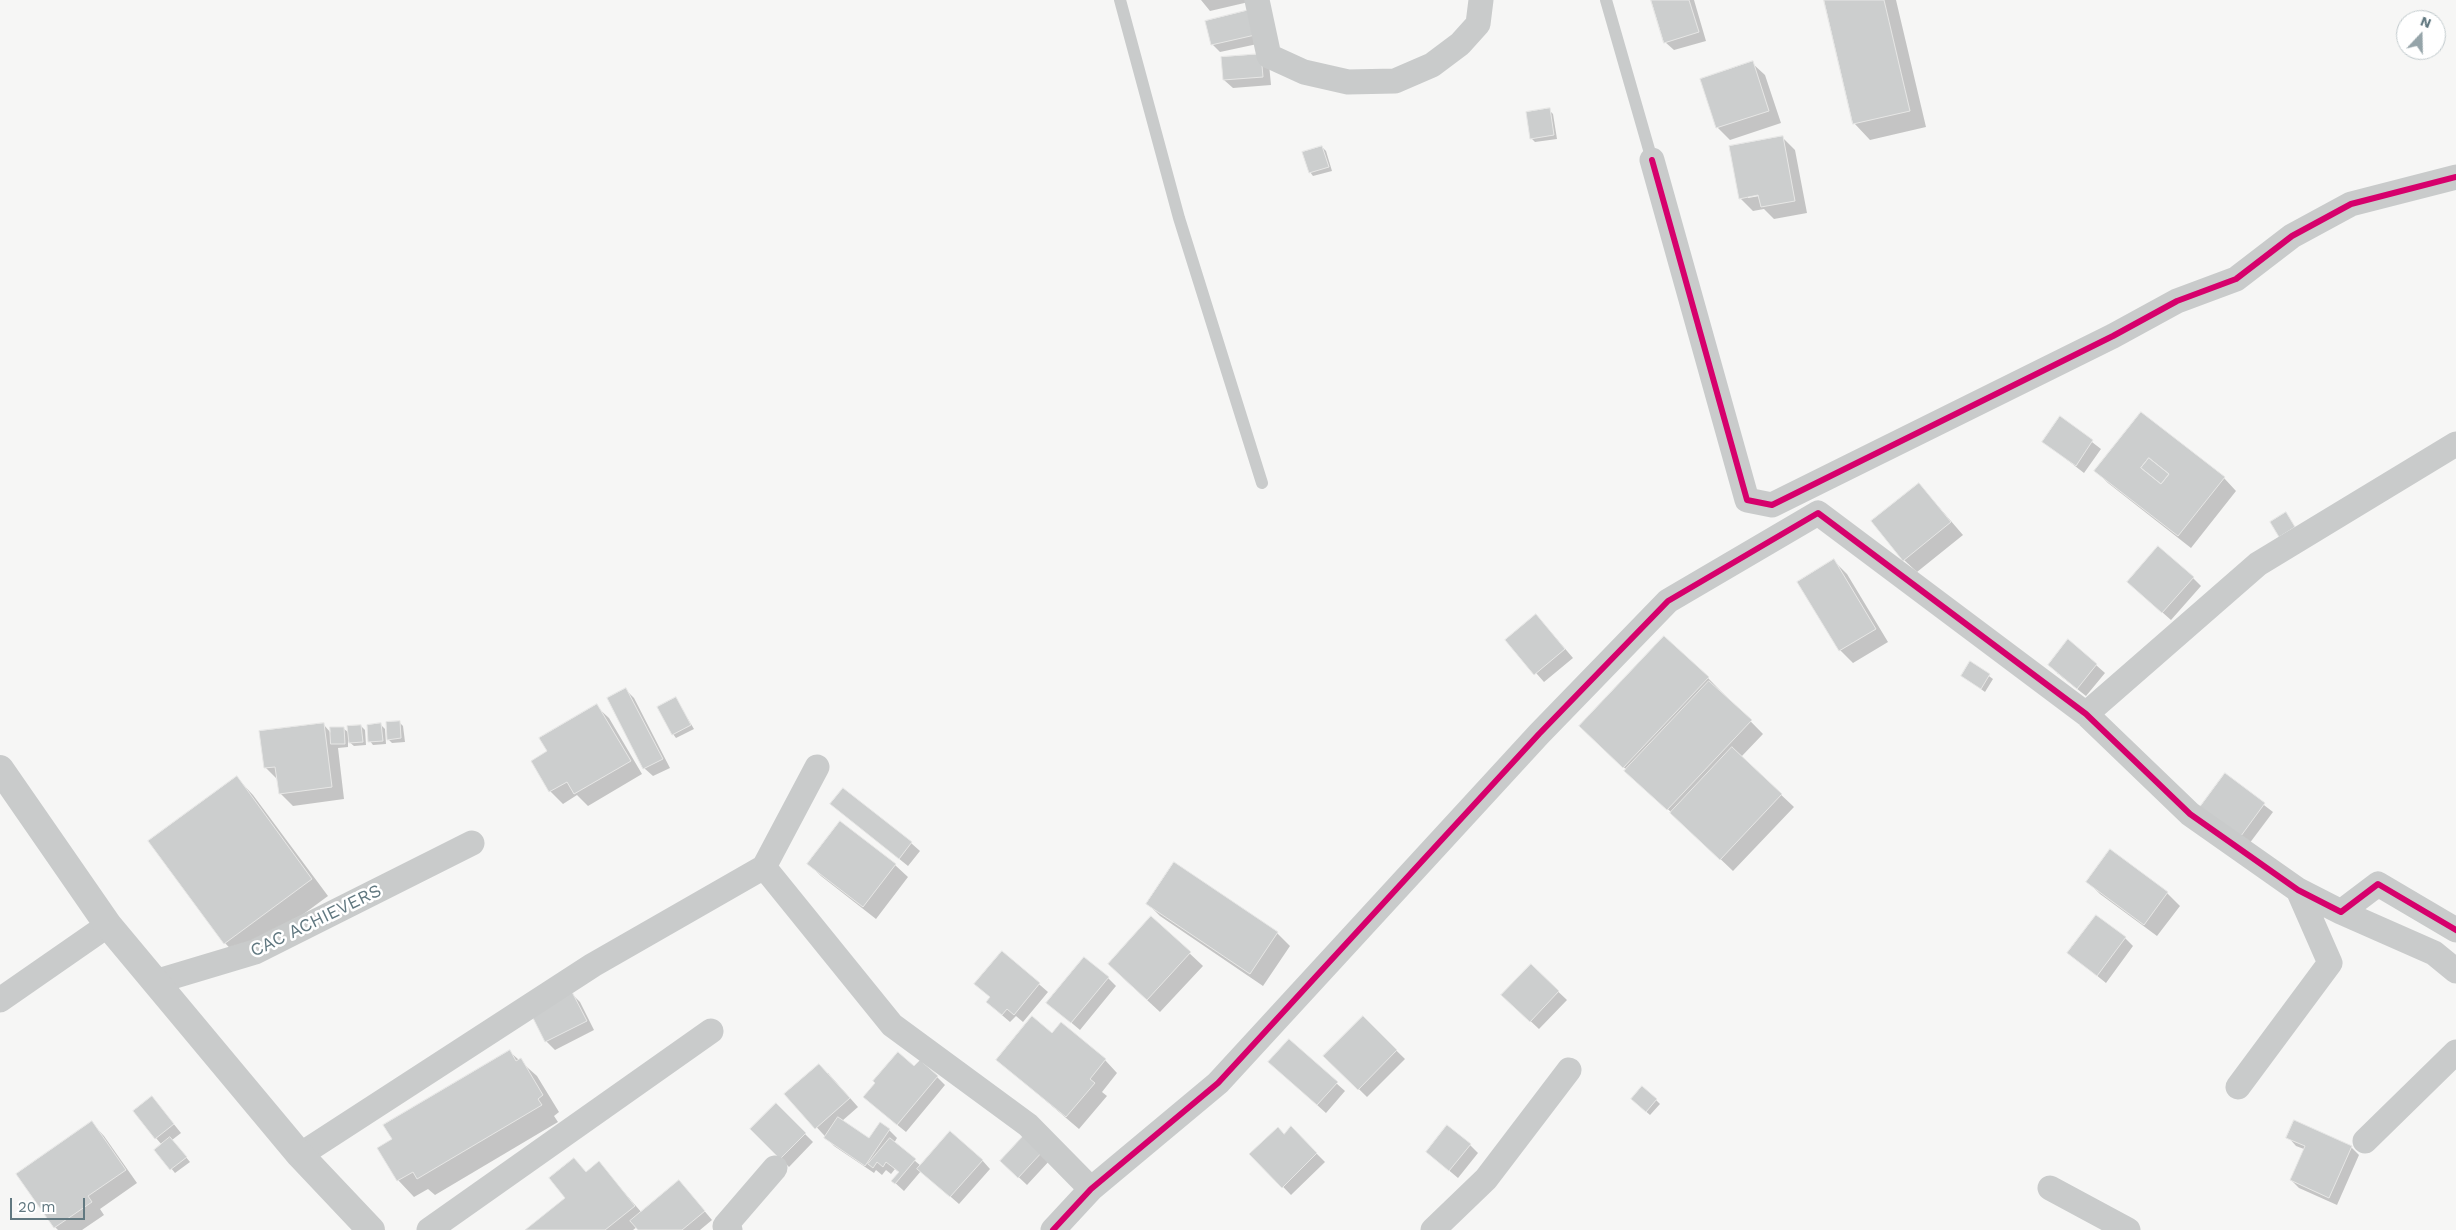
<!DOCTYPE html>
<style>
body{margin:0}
#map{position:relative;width:2456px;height:1230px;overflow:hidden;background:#f6f6f5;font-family:"Work Sans",sans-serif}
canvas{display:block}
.north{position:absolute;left:2396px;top:10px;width:50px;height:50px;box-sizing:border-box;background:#fff;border:1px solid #c0c9cc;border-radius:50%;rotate:21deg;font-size:14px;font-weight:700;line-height:20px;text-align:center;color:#617880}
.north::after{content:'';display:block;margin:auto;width:18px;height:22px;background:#95a4a9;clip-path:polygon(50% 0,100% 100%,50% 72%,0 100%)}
.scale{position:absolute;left:10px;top:1198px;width:75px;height:22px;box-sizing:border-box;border:2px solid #617880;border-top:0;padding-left:6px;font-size:15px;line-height:18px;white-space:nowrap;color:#617880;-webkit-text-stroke:4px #fff;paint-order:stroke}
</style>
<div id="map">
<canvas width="2456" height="1230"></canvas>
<div class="north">N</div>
<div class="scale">20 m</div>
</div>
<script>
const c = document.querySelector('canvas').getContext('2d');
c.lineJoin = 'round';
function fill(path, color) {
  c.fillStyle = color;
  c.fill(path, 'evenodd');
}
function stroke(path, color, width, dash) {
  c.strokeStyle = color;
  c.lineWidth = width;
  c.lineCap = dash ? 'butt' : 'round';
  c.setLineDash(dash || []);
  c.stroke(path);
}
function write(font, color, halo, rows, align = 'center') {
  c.font = font + ' "Work Sans",sans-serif';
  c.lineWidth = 5;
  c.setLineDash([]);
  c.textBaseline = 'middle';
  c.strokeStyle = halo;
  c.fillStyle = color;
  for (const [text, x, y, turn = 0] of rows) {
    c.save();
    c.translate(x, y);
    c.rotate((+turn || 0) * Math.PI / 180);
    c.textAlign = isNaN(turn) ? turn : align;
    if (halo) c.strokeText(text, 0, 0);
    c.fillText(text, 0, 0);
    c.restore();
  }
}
const shadow = new Path2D(`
 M 1201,0 L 1252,0 L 1253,1 L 1210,11 Z
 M 1653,0 L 1694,0 L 1706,41 L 1674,50 L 1665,42 Z
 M 1825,0 L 1896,0 L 1926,127 L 1870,140 L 1854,123 Z
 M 1248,12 L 1262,43 L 1220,52 L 1212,44 Z
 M 1223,58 L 1269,64 L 1271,85 L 1233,88 L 1224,80 Z
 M 1752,63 L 1765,75 L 1781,123 L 1730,140 L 1717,127 Z
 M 1549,110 L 1553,114 L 1557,139 L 1535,142 L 1531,138 Z
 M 1782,137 L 1795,150 L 1807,213 L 1774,219 L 1764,209 L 1753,211 L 1740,198 ZM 1764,193 L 1765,195 L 1748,198 L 1748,196 Z
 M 1322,147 L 1326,151 L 1332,171 L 1313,176 L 1310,172 Z
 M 2061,418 L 2101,449 L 2084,473 L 2044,442 Z
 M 2096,471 L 2224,478 L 2236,491 L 2191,548 L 2108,483 Z
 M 1919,484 L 1963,535 L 1917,572 L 1904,560 Z
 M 1834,561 L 1847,574 L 1888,642 L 1853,663 L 1840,650 Z
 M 2193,578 L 2201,586 L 2171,620 L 2137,590 Z
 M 1544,624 L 1573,658 L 1544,682 L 1507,640 Z
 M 2069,641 L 2105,673 L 2086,696 L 2057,673 Z
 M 1971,663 L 1993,679 L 1985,692 L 1963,676 Z
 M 1708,678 L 1763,734 L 1741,757 L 1794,807 L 1733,871 L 1593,738 Z
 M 626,690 L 634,698 L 670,768 L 653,776 L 644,768 Z
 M 676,699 L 694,729 L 676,738 L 673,734 Z
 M 596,706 L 609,718 L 642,774 L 588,806 L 577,795 L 563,804 L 550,791 L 549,751 Z
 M 399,722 L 403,726 L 405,742 L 392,743 L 388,739 Z
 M 324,725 L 331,733 L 343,728 L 349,733 L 361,726 L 365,730 L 366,745 L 354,746 L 348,741 L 348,747 L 338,748 L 344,799 L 293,806 L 280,793 L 278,780 L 265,767 Z
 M 381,725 L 385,729 L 386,744 L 373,745 L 370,741 Z
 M 2225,775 L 2273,812 L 2246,848 L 2207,819 Z
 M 237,778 L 253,795 L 328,896 L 241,960 L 225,943 Z
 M 831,804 L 911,843 L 920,851 L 908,866 Z
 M 2110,851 L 2167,893 L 2180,906 L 2157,936 L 2100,894 L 2088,882 Z
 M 809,864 L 895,865 L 908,877 L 876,919 L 821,876 Z
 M 1174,864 L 1277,933 L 1290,946 L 1263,986 L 1160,916 L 1147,903 Z
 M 1152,918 L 1203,966 L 1160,1012 L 1122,977 Z
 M 2125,938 L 2133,946 L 2106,983 L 2069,953 Z
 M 1002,952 L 1048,992 L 1023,1022 L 1016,1016 L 1010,1022 L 996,1010 L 991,998 L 976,984 Z
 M 1531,966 L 1567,1000 L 1539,1029 L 1511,1003 Z
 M 1108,978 L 1116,986 L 1080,1030 L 1048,1003 Z
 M 571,993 L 580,1002 L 594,1030 L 555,1050 L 546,1041 L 532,1013 Z
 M 1363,1018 L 1405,1059 L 1367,1097 L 1325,1056 Z
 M 1052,1035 L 1105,1060 L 1117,1073 L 1102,1092 L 1107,1096 L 1079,1129 L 998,1060 Z
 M 1289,1041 L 1345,1091 L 1326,1113 L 1278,1070 Z
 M 510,1052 L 537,1076 L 559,1112 L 554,1116 L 558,1122 L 435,1195 L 428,1189 L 414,1197 L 398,1180 L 394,1140 Z
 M 914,1068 L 937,1077 L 945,1085 L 906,1132 L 873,1105 Z
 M 828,1073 L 858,1107 L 842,1121 L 869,1140 L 889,1130 L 897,1138 L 894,1143 L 921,1166 L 982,1160 L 990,1169 L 959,1204 L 921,1171 L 904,1191 L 893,1181 L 900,1173 L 895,1169 L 891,1174 L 886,1170 L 882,1175 L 876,1170 L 874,1173 L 834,1146 L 786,1094 Z
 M 152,1097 L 181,1133 L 172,1140 L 190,1162 L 175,1173 L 156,1150 L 162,1145 L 156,1138 Z
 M 1656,1100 L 1660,1104 L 1650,1115 L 1636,1103 Z
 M 776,1105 L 813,1142 L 789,1167 L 752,1129 Z
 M 92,1123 L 104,1136 L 137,1183 L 100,1209 L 104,1215 L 82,1230 L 58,1230 L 55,1227 Z
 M 1291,1128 L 1325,1162 L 1291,1195 L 1251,1154 L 1284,1135 Z
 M 1026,1135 L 1051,1159 L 1027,1185 L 1010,1169 Z
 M 2288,1137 L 2351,1147 L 2359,1155 L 2337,1205 L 2299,1188 L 2291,1180 L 2304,1149 L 2296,1146 Z
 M 1470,1145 L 1478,1153 L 1458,1178 L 1427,1152 Z
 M 599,1163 L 642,1213 L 687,1190 L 712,1220 L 700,1230 L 640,1230 L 637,1227 L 633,1230 L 527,1230 L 567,1198 L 587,1173 Z`);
const building = new Path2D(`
 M 1651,0 L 1689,0 L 1699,32 L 1664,43 Z
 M 1824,0 L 1884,0 L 1910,111 L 1853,124 Z
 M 1249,10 L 1255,35 L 1211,45 L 1205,21 Z
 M 1261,54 L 1263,77 L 1223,80 L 1221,57 Z
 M 1753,61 L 1769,111 L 1716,128 L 1700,79 Z
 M 1550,108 L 1554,135 L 1530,139 L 1526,112 Z
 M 1783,136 L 1795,201 L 1761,207 L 1758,195 L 1739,199 L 1729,146 Z
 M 1322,146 L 1329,167 L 1309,173 L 1302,152 Z
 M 2141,412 L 2225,477 L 2178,536 L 2094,471 ZM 2149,458 L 2169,474 L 2161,484 L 2141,468 Z
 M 2060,416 L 2093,440 L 2076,466 L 2042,442 Z
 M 2149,458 L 2169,474 L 2161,484 L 2141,468 Z
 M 1919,483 L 1951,522 L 1903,561 L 1871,521 Z
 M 2286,512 L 2295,527 L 2279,537 L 2270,522 Z
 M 2158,546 L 2194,577 L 2162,613 L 2127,582 Z
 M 1834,559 L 1876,629 L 1839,651 L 1797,582 Z
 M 1536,614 L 1565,649 L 1534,675 L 1505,640 Z
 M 1664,636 L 1709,677 L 1623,768 L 1579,726 Z
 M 2068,639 L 2097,664 L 2077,689 L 2048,665 Z
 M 1970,661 L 1990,674 L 1981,689 L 1961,676 Z
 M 1709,681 L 1752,720 L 1667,810 L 1624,771 Z
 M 626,688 L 663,759 L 643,769 L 607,698 Z
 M 676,697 L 691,725 L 672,735 L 657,707 Z
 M 597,704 L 631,761 L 574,794 L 567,782 L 549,792 L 531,761 L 547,751 L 539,738 Z
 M 400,721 L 401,738 L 387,740 L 386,722 Z
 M 324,723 L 332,787 L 279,794 L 275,767 L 264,768 L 259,731 Z
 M 381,723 L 383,741 L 368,742 L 367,725 Z
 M 361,725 L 363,742 L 349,743 L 347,726 Z
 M 330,727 L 344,727 L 345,744 L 331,744 Z
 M 1732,747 L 1782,794 L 1720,860 L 1670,813 Z
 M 2225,773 L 2265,803 L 2238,840 L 2197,811 Z
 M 237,776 L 312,879 L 224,944 L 148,841 Z
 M 843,788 L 912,842 L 899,859 L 830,804 Z
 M 840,821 L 896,864 L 863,907 L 807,864 Z
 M 2110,849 L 2168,892 L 2144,925 L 2086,882 Z
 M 1174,862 L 1278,932 L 1250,974 L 1146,904 Z
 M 2096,915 L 2126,937 L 2097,976 L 2067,953 Z
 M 1151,916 L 1191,952 L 1147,1000 L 1108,964 Z
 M 1002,951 L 1040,983 L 1014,1015 L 1007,1009 L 1002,1015 L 986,1002 L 990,997 L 974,984 Z
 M 1084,957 L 1109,977 L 1071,1023 L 1046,1003 Z
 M 1531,964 L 1559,991 L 1530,1022 L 1501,995 Z
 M 572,992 L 587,1021 L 545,1042 L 530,1012 Z
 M 1032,1016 L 1052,1033 L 1061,1022 L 1106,1059 L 1090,1079 L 1095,1083 L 1066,1117 L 996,1060 Z
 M 1363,1016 L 1397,1050 L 1358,1090 L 1323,1056 Z
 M 1289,1039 L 1338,1082 L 1317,1105 L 1268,1062 Z
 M 510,1050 L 516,1061 L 521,1058 L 543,1095 L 538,1099 L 542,1105 L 417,1179 L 413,1172 L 397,1181 L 377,1148 L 392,1139 L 383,1125 Z
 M 898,1052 L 914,1066 L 920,1060 L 938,1076 L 897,1125 L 863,1097 L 875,1083 L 873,1081 Z
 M 819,1064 L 850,1098 L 815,1129 L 784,1094 Z
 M 1642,1086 L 1657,1099 L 1646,1112 L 1631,1099 Z
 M 152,1096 L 174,1124 L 155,1139 L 133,1111 Z
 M 776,1103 L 806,1133 L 780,1159 L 750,1129 Z
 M 838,1117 L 869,1138 L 880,1122 L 890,1129 L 865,1166 L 824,1138 Z
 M 2294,1120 L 2352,1146 L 2329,1198 L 2290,1180 L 2305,1146 L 2286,1138 Z
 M 92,1121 L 126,1170 L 88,1196 L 92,1202 L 54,1228 L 16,1174 Z
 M 1447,1125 L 1471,1144 L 1449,1171 L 1426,1152 Z
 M 1291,1126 L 1317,1153 L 1282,1188 L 1249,1154 L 1278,1127 L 1284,1134 Z
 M 950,1131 L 983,1160 L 950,1197 L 917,1169 Z
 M 1026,1133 L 1044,1150 L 1018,1178 L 1000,1161 Z
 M 170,1137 L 187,1157 L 170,1170 L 154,1150 Z
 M 890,1138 L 916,1159 L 895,1184 L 891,1181 L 899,1172 L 886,1162 L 883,1167 L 877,1162 L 873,1168 L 868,1164 Z
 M 574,1158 L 586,1172 L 599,1161 L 635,1206 L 605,1230 L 525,1230 L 565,1198 L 549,1178 Z
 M 679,1180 L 705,1211 L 682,1230 L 638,1230 L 630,1221 Z`);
const service = new Path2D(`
 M 1120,0 L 1179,218 L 1262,483
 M 1606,0 L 1652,160`);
const minor = new Path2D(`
 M 1257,0 L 1269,56 L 1304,72 L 1348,82 L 1395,81 L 1432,65 L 1460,44 L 1478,24 L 1481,0
 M 1652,160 L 1747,500 L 1772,505 L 2113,336 L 2177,301 L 2236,279 L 2292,236 L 2351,204 L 2456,177
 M 2086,714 L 2258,564 L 2456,444
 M 764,867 L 892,1025 L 1028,1125 L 1091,1189
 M 2341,912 L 2434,953 L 2456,971
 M 155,982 L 255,952 L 472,843
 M 0,1000 L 108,925
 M 2238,1087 L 2330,963 L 2298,890
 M 2365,1141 L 2456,1052
 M 300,1155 L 593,965 L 764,867 L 817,767
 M 2050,1188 L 2128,1230
 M 429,1230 L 711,1031
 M 730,1230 L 725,1226 L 775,1168
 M 1053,1230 L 1091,1189 L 1218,1083 L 1539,734 L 1668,601 L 1818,513 L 2086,714 L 2190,814 L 2298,890 L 2341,912 L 2378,884 L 2456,930
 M 1433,1230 L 1486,1179 L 1569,1070`);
const tertiary = new Path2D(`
 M 0,769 L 108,925 L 300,1155 L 371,1230`);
const cycleway = new Path2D(`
 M 1652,160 L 1747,500 L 1772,505 L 2113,336 L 2177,301 L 2236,279 L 2292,236 L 2351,204 L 2456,177
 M 1053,1230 L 1091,1189 L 1218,1083 L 1539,734 L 1668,601 L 1818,513 L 2086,714 L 2190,814 L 2298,890 L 2341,912 L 2378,884 L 2456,930`);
const streetNames = [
 ["CAC ACHIEVERS",316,921,-26]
];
fill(shadow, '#0003');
fill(building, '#cccece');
stroke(building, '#e6e6e5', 1);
stroke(service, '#c9cbcb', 12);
stroke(minor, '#c9cbcb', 25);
stroke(tertiary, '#c9cbcb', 28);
stroke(cycleway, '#d6006c', 6);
write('18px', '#617880', '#fff', streetNames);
</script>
